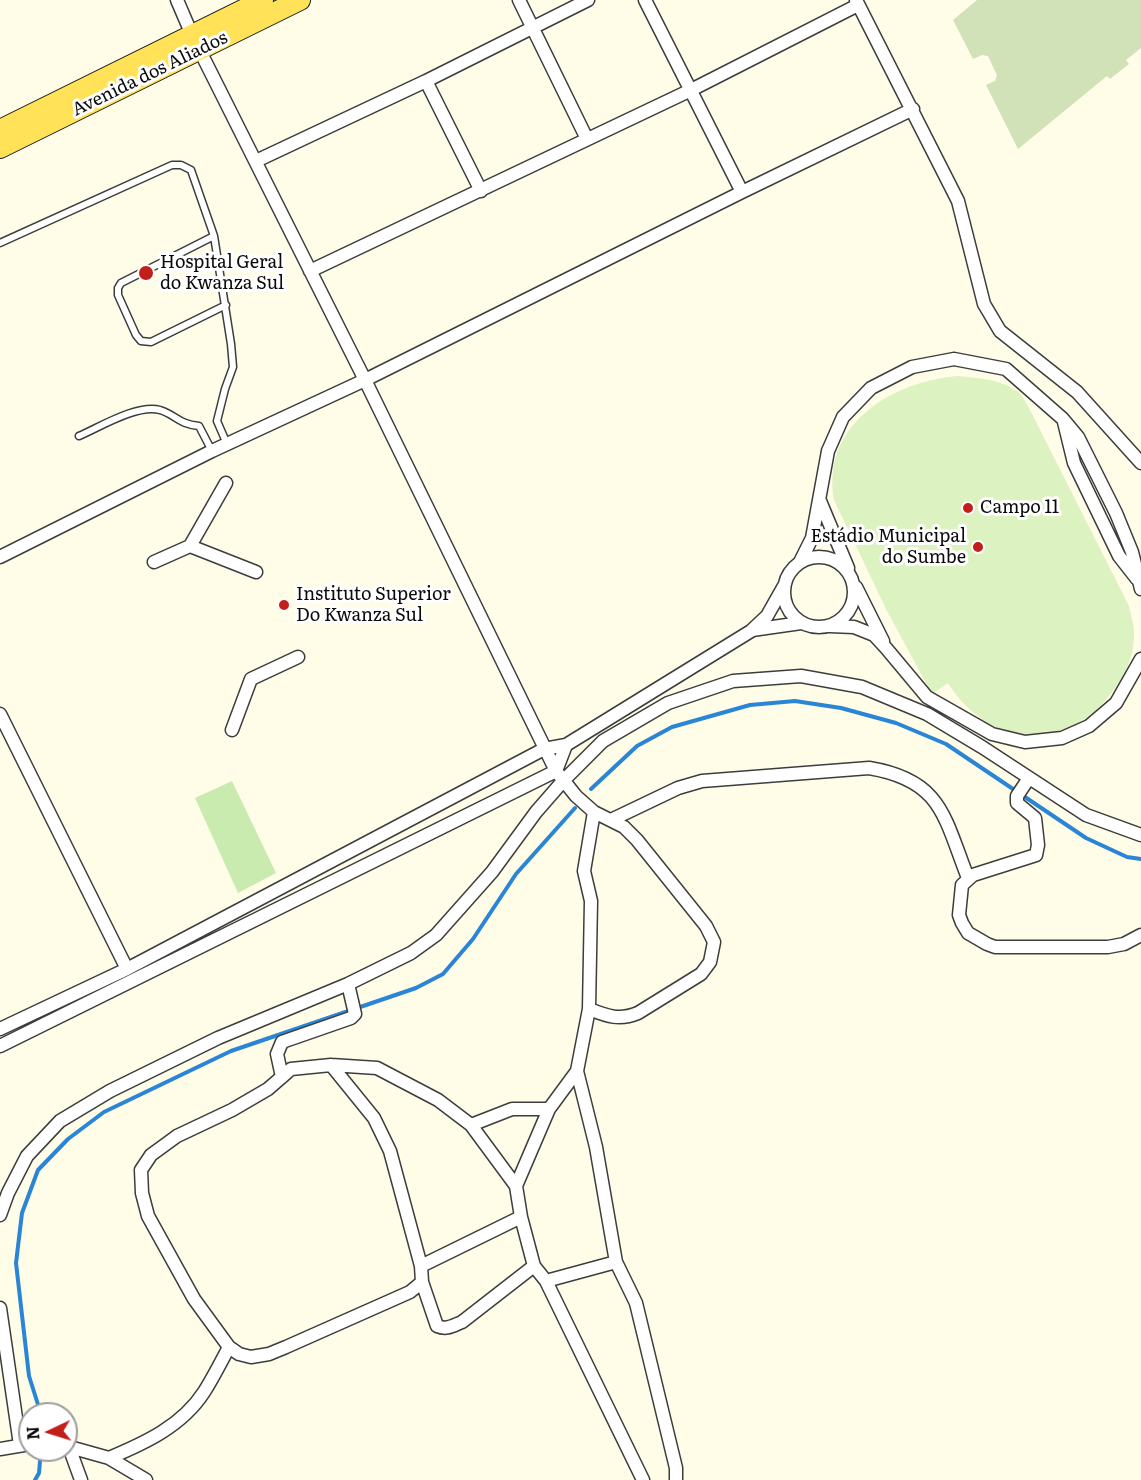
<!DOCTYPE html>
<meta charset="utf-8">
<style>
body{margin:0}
#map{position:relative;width:1141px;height:1480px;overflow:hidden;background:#fffce7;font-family:Literata,serif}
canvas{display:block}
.north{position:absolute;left:18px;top:1402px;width:60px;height:60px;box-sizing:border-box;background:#fff;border:2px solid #9d9d9d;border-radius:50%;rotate:266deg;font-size:16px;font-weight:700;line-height:24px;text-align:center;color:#0a0a0a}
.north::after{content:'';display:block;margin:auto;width:21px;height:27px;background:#c21e1a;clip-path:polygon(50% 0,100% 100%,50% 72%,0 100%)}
</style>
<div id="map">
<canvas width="1141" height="1480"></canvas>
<div class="north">N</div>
</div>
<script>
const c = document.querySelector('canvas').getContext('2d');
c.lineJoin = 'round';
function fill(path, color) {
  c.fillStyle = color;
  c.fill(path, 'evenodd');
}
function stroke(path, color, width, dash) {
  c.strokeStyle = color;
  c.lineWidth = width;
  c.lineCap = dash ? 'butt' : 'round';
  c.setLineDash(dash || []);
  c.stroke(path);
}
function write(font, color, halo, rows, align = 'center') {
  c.font = font + ' Literata,serif';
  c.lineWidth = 6;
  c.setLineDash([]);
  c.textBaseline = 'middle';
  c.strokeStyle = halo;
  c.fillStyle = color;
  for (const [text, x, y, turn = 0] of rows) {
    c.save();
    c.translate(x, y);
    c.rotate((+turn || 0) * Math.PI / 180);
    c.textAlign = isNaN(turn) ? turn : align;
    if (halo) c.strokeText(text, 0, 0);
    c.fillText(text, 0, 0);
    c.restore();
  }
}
const green = new Path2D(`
 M 232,781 L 276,873 L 238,893 L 195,798 Z`);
const cemetery = new Path2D(`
 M 977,0 L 1141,0 L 1141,48 L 1126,60 L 1129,64 L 1110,79 L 1107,76 L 1018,149 L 986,85 L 995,81 L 997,75 L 988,56 L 982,55 L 973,59 L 953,20 Z`);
const pitch = new Path2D(`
 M 957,376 C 977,378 1000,379 1017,391 C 1021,394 1025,401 1028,406 L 1129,606 C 1131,616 1135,627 1134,638 C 1133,660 1123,679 1109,696 C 1061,754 987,746 948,683 L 932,694 L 887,611 L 834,500 C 821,425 891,382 957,376 Z`);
const stream = new Path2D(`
 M 591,789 L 637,746 L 672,727 L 750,705 L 795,701 L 841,708 L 896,723 L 946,744 L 1086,838 L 1127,857 L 1141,859
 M 41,1414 L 29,1376 L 16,1263 L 22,1213 L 38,1170 L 68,1139 L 104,1112 L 231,1051 L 416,988 L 443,974 L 473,939 L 516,874 L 575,808
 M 35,1480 L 39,1473 L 41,1450`);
const lane = new Path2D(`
 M 214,236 L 121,283 L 118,288 L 118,295 L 136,335 L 141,341 L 151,342 L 226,305
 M 0,243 L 172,165 L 181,165 L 191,170 L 214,236 L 231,344 L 233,367 L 225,389 L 217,421 L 227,444
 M 79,436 C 100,427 137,404 160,410 C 176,415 178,424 199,426 L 212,451`);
const street = new Path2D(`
 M 177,0 L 192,35 L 365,380 L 556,771 L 576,796 L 594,812 L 624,827 L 637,840 L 706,926 L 714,942 L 710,962 L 701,974 L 638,1013 C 619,1021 607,1016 589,1009
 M 519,0 L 587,139
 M 645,0 L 742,192
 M 856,0 L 958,201 L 984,304 L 1000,331 L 1077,392 L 1141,463
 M 426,81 L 481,191
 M 256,161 L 426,81 L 588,0
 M 310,271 L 691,90 L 858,5
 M 1064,422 L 1074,463 L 1119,556 L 1137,579
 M 820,501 L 848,568
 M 190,546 L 226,483
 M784 592a35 35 0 1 1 70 0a35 35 0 1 1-70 0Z
 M 0,557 L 212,451 L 365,380 L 742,192 L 913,109
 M 154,562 L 190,546 L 256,572
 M 800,562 L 812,538 L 828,451 L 843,417 L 871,388 L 912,367 L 954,359 L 1006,369 L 1063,419 L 1078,437 L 1116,513 L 1132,552 L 1141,589
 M 856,587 L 883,641
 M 830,626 L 854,627 L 874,635 L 886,648 L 927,697 L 992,734 L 1025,742 L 1062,738 L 1089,726 L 1116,703 L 1141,659
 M 752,630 L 801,623
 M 0,714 L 127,969
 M 232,730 L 251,679 L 298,657
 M 1029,778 L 1017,796 L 1017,803 L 1035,818 L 1038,845 L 1036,855 L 973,875 L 962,885 L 959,915 L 962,923 L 968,933 L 987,944 L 995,947 L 1108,947 L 1124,944 L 1141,935
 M 611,820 L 678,788 L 702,781 L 869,768 C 942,780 944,817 968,878
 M 0,1029 L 127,969 L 544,749 L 566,745 L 751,631 L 767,616 L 784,586
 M 0,1046 L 556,771 L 566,745
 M 331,1065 L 374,1118 L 390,1151 L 421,1266 L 422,1282 L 410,1292 L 286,1347 L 269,1354 L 251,1357 L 239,1354 L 229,1347 L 194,1299 L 148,1216 L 142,1193 L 141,1170 L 151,1155 L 177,1136 L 232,1110 L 268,1089 L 291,1069 L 331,1065 L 377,1068 L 438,1100 L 471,1125 L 516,1186 L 549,1109 L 577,1071 L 589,1009 L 591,901 L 584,871 L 594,812
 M 577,1071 L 596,1147 L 616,1262 L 636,1303 L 676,1468 L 676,1480
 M 282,1077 L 277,1054 L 282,1042 L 351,1018 L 355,1014 L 348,984
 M 471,1125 L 512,1109 L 549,1109
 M 516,1186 L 521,1217 L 534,1266 L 546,1281 L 643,1480
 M 0,1215 L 8,1193 L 27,1156 L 60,1121 L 110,1091 L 218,1038 L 348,984 L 411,953 L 436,935 L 492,872 L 536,812 L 563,781 L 603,741 L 668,703 L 733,681 L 801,676 L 862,687 L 927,714 L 982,747 L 1086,815 L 1141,835
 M 421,1266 L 521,1217
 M 546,1281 L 616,1262
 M 422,1282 L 437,1326 C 447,1330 452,1326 462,1322 L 534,1266
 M 0,1308 L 20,1445
 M 66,1446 L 109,1458 L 146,1480
 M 69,1447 L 81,1480
 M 0,1449 L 30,1444
 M 109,1458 C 145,1443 182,1426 204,1392 C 213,1378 221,1362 229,1347`);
const primary = new Path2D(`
 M 0,130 L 263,0
 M 0,148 L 300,0`);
const markers = [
 [146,273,8,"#c21e1a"],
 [968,508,6,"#c21e1a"],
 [978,547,6,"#c21e1a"],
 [284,605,6,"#c21e1a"]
];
const streetNames = [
 ["Avenida dos Aliados",150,74,-26]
];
const poiNames = [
 ["Hospital Geral",160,263],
 ["do Kwanza Sul",160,284],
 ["Campo 11",980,508],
 ["Estádio Municipal",966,537,"right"],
 ["do Sumbe",966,558,"right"],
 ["Instituto Superior",296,595],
 ["Do Kwanza Sul",296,616]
];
fill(green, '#caebaf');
fill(cemetery, '#d1e1b8');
fill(pitch, '#ddf2c1');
stroke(stream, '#2a85d6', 4);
stroke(lane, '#3d3d3d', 9);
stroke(street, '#3d3d3d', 15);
stroke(primary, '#1b1b1b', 22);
stroke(lane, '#fff', 6);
stroke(street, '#fff', 12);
stroke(primary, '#ffe257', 20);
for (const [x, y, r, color] of markers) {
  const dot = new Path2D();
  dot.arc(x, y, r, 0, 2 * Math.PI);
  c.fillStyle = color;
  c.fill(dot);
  stroke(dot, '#fff', 2);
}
write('18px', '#0a0a0a', '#fff', streetNames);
write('18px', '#0a0a0a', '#fff', poiNames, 'left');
</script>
